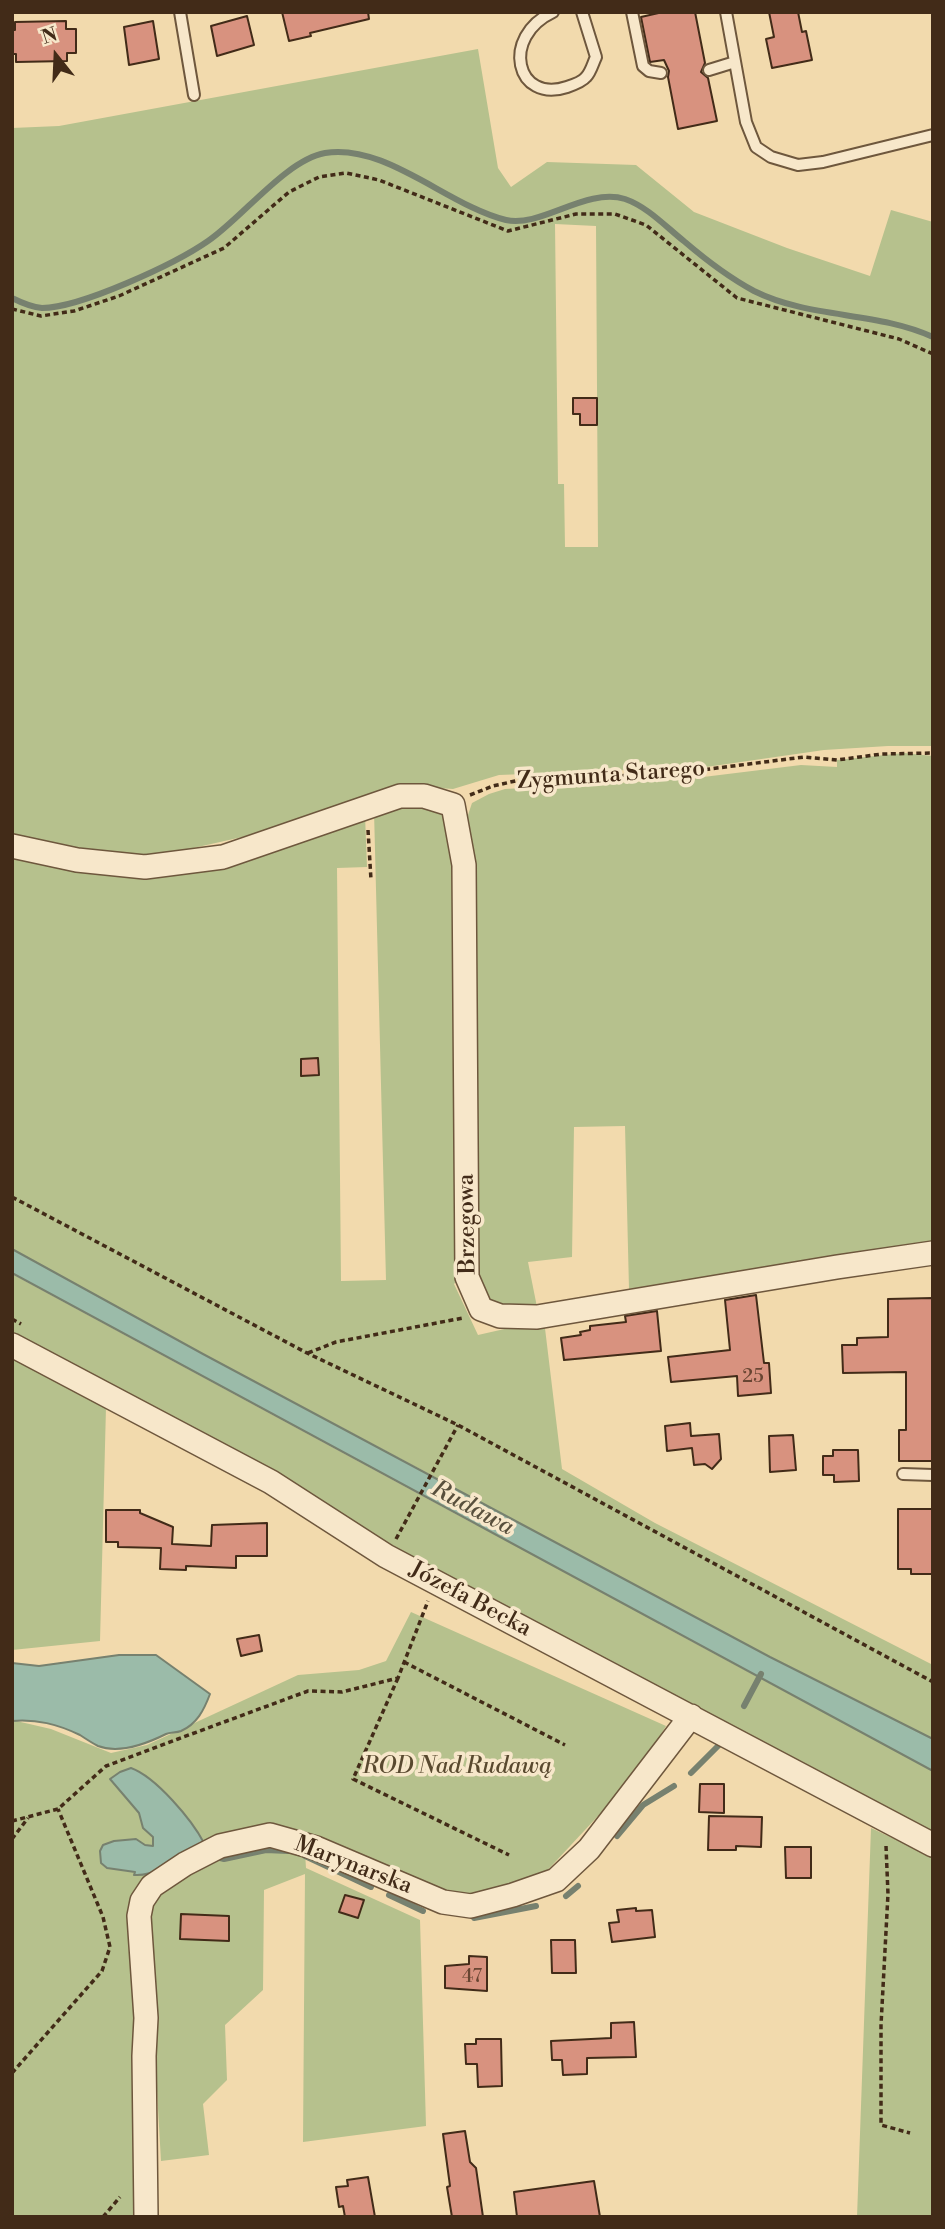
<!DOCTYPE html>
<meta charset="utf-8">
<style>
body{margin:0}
#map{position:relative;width:945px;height:2229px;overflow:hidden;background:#f2daad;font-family:"Libre Bodoni",serif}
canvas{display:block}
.frame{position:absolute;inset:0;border:14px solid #422b18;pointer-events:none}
.north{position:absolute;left:21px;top:21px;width:70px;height:70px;-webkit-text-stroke:5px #f7e7ca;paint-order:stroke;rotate:342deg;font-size:19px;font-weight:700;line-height:28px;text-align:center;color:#422b18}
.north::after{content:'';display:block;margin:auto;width:24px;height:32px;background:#422b18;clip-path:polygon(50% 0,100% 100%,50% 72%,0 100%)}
</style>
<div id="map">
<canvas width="945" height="2229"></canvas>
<div class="frame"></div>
<div class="north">N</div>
</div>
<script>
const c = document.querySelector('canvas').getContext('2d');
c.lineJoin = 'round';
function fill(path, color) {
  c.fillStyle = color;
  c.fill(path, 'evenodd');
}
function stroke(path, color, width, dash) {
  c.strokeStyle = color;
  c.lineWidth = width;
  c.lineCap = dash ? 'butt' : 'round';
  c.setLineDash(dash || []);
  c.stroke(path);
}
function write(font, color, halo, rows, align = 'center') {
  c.font = font + ' "Libre Bodoni",serif';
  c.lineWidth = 7;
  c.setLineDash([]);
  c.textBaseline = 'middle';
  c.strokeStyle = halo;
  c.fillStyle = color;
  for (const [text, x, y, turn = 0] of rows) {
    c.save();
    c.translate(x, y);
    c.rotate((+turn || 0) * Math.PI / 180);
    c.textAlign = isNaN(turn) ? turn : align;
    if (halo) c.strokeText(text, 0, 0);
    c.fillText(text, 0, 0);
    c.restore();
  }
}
const green = new Path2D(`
 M 478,49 L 498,168 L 511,187 L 547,162 L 636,165 L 694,212 L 787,248 L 870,276 L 891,210 L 933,222 L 933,746 L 888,746 L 824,750 L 706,767 L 499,775 L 453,789 L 409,786 L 269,831 L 171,853 L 114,857 L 12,837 L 12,128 L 59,126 ZM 555,224 L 596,226 L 598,547 L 565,547 L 564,484 L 558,484 Z
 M 904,753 L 933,756 L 933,1253 L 836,1262 L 629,1289 L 625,1126 L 574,1127 L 572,1257 L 528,1262 L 537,1307 C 510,1307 496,1312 478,1288 L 472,866 L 467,818 L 472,803 L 489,794 L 505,789 L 687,779 L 801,765 L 837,767 L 837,760 Z
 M 399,804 C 427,804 438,802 452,829 L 462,1275 L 454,1284 L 478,1335 L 544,1320 L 562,1469 L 655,1523 L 933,1665 L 933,1739 L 770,1657 L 681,1609 L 659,1624 L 933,1771 L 933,1840 L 573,1650 L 12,1338 L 12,1274 L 476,1525 L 437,1478 L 203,1354 L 12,1249 L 12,853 L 155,870 L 365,815 L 367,867 L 337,868 L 341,1281 L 386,1280 L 374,811 Z
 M 12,1358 L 106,1407 L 100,1641 L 12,1650 Z
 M 411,1612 L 666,1726 L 638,1773 L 544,1874 L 461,1897 L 268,1829 L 141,1883 L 135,1992 L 138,2217 L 12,2217 L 12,1720 L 51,1729 L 111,1753 L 147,1745 L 298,1675 L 359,1670 L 386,1661 Z
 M 871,1828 L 933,1857 L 933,2217 L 857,2217 Z
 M 270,1847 L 305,1853 L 306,1868 L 420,1920 L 426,2126 L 303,2142 L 305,1874 L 264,1890 L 263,1990 L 225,2025 L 227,2080 L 203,2104 L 209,2155 L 161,2161 L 147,1916 L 154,1895 L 222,1855 Z`);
const water = new Path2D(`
 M 12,1249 L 203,1354 L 770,1657 L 933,1739 L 933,1771 L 12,1273 Z
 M 119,1655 L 156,1655 L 210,1694 C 204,1710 197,1724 181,1731 C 176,1733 170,1732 166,1734 C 148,1743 119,1754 98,1746 C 92,1743 86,1739 80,1735 C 57,1724 37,1719 12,1721 L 12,1663 L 39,1666 Z
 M 131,1768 C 156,1777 192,1820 204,1843 C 184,1855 158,1877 134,1875 L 135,1872 L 107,1868 L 101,1863 L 100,1851 L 103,1845 L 114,1841 L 136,1839 L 145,1845 L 153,1846 L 153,1837 L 143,1828 L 139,1813 L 110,1779 L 120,1772 Z`);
const stream = new Path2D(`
 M 12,298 C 22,303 31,307 42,308 C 80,308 175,264 208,241 C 242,218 286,160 325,153 C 386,143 448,206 506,220 C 541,228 586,187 625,199 C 648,207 666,227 685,242 C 706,260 730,278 754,291 C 810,319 876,311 933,337
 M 744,1706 L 761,1674
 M 691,1773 L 724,1740
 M 617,1836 L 643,1805 L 674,1786
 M 305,1856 L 371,1887
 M 217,1857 L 224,1859 L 266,1850 L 288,1851
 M 389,1895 L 423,1911
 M 566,1896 L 578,1886
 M 474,1918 L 536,1906`);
const building = new Path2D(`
 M 282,12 L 368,12 L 369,19 L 310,33 L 311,36 L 289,41 Z
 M 663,12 L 695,12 L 705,63 L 701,72 L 708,78 L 717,121 L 678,129 L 668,77 L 669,71 L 664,60 L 650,62 L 641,17 Z
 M 769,12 L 798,12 L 802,32 L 806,31 L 812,60 L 772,68 L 766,39 L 774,37 Z
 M 247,16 L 254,45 L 217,56 L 211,26 Z
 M 66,21 L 66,29 L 76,29 L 76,53 L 67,53 L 67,61 L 16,62 L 16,54 L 12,54 L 12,30 L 15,30 L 15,22 Z
 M 153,21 L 159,59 L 129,65 L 124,27 Z
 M 573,398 L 597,398 L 597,425 L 580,425 L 580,414 L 573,414 Z
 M 318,1058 L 319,1075 L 301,1076 L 301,1059 Z
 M 756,1295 L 764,1363 L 769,1363 L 771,1393 L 738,1396 L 737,1376 L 671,1382 L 668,1357 L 730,1350 L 725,1300 Z
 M 933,1298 L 933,1461 L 899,1461 L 899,1430 L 906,1430 L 906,1372 L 843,1373 L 842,1345 L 857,1345 L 857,1338 L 888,1337 L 888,1299 Z
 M 657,1311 L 661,1351 L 564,1360 L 561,1338 L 581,1335 L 580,1332 L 590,1330 L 590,1326 L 626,1322 L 625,1316 Z
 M 690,1423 L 691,1436 L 719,1434 L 721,1459 L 712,1469 L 705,1464 L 694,1465 L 692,1448 L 667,1451 L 665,1426 Z
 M 793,1435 L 796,1470 L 770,1472 L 769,1436 Z
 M 833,1450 L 858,1450 L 859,1481 L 834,1482 L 834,1475 L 823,1475 L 823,1456 L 833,1456 Z
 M 898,1509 L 933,1509 L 933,1574 L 911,1574 L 911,1569 L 898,1569 Z
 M 106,1510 L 140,1510 L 140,1513 L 173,1527 L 172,1544 L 211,1546 L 212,1525 L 267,1523 L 267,1556 L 236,1556 L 236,1568 L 186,1566 L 186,1570 L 160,1569 L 161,1548 L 118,1547 L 118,1542 L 106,1542 Z
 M 259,1635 L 262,1651 L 241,1656 L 237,1639 Z
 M 700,1784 L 724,1784 L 724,1813 L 699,1812 Z
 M 709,1816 L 762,1817 L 761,1847 L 736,1846 L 736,1850 L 708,1850 Z
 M 785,1847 L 811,1847 L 811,1878 L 786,1878 Z
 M 345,1895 L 364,1900 L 358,1918 L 339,1912 Z
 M 636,1908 L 636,1911 L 652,1910 L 655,1937 L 612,1942 L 609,1923 L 619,1922 L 617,1910 Z
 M 181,1914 L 229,1916 L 229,1941 L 180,1939 Z
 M 551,1940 L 575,1940 L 576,1973 L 552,1973 Z
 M 469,1956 L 487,1957 L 487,1991 L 445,1988 L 445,1966 L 469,1964 Z
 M 634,2022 L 636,2057 L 587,2058 L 587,2074 L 563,2075 L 562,2060 L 552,2060 L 551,2041 L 611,2038 L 611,2023 Z
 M 476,2039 L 501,2039 L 502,2086 L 478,2087 L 477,2064 L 466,2064 L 465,2044 L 476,2044 Z
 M 465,2131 L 470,2162 L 476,2168 L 483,2217 L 452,2217 L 447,2187 L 450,2186 L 443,2134 Z
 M 368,2177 L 375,2217 L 345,2217 L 343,2206 L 339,2207 L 336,2187 L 348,2186 L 347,2180 Z
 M 594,2181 L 600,2217 L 517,2217 L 514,2192 Z`);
const path = new Path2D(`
 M 12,309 L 41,316 L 74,311 L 119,296 L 224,248 L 289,192 L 319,177 L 346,173 L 379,180 L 508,231 L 576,214 L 615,214 L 646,225 L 737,298 L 899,339 L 933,354
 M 470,795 L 493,786 L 524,779 L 670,774 L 804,757 L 837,760 L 882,754 L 933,753
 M 368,830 L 371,880
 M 12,1197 L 307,1353 L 458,1425 L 933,1682
 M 12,1319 L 21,1324
 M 308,1353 L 336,1342 L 463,1318
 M 396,1539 L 458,1425
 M 404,1662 L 565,1745
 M 398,1678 L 353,1779 L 509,1855
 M 12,1821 L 58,1809 L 106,1766 L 178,1739 L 308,1691 L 342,1692 L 398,1678 L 428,1601
 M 12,1839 L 28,1818
 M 886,1846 L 888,1894 L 881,2025 L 881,2125 L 910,2133
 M 12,2073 L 102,1971 L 110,1947 L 103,1917 L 58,1809
 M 103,2217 L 120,2197`);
const service = new Path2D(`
 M 180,12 L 194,95
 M 553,12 C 500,37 516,104 567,87 C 573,85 582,82 586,77 C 591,72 593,63 596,57 L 582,12
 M 632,12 L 643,66 L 649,71 L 661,73
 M 726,12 L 746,122 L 756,147 L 771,157 L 798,165 L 823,162 L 933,135
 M 709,70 L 735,62
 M 903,1474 L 933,1475`);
const minor = new Path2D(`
 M 12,846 L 77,860 L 145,867 L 223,857 L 400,796 L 424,796 L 453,805 L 464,865 L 467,1277 L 481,1309 L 500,1316 L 537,1317 L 837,1267 L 933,1253
 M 12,1345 L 271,1482 L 386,1556 L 933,1845
 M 146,2217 L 144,2056 L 146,2018 L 139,1916 L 142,1901 L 152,1886 L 185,1864 L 220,1846 L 270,1835 L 316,1848 L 443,1902 L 471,1906 L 513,1895 L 556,1880 L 589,1849 L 691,1716`);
const numberNames = [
 ["25",753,1377],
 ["47",472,1977]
];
const streetNames = [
 ["Zygmunta Starego",611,776,-4],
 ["Brzegowa",468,1224,-91],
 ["Józefa Becka",470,1600,28],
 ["Marynarska",353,1866,21]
];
const parkNames = [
 ["ROD Nad Rudawą",457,1767]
];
const waterNames = [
 ["Rudawa",472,1509,28]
];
fill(green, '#b6c18d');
fill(water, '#9bbba9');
stroke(water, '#77816f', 2);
stroke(stream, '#77816f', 6);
fill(building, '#d8927f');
stroke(building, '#422b18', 2);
stroke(service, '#6e573d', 14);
stroke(minor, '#6e573d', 26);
stroke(path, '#422b18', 3.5, [5, 3.5]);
stroke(service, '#f7e7ca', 10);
stroke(minor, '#f7e7ca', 23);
write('19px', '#684532', null, numberNames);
write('23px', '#422b18', '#f7e7ca', streetNames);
write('italic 23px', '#59492f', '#f7e7ca', parkNames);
write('italic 24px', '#584f3c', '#f7e7ca', waterNames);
</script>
